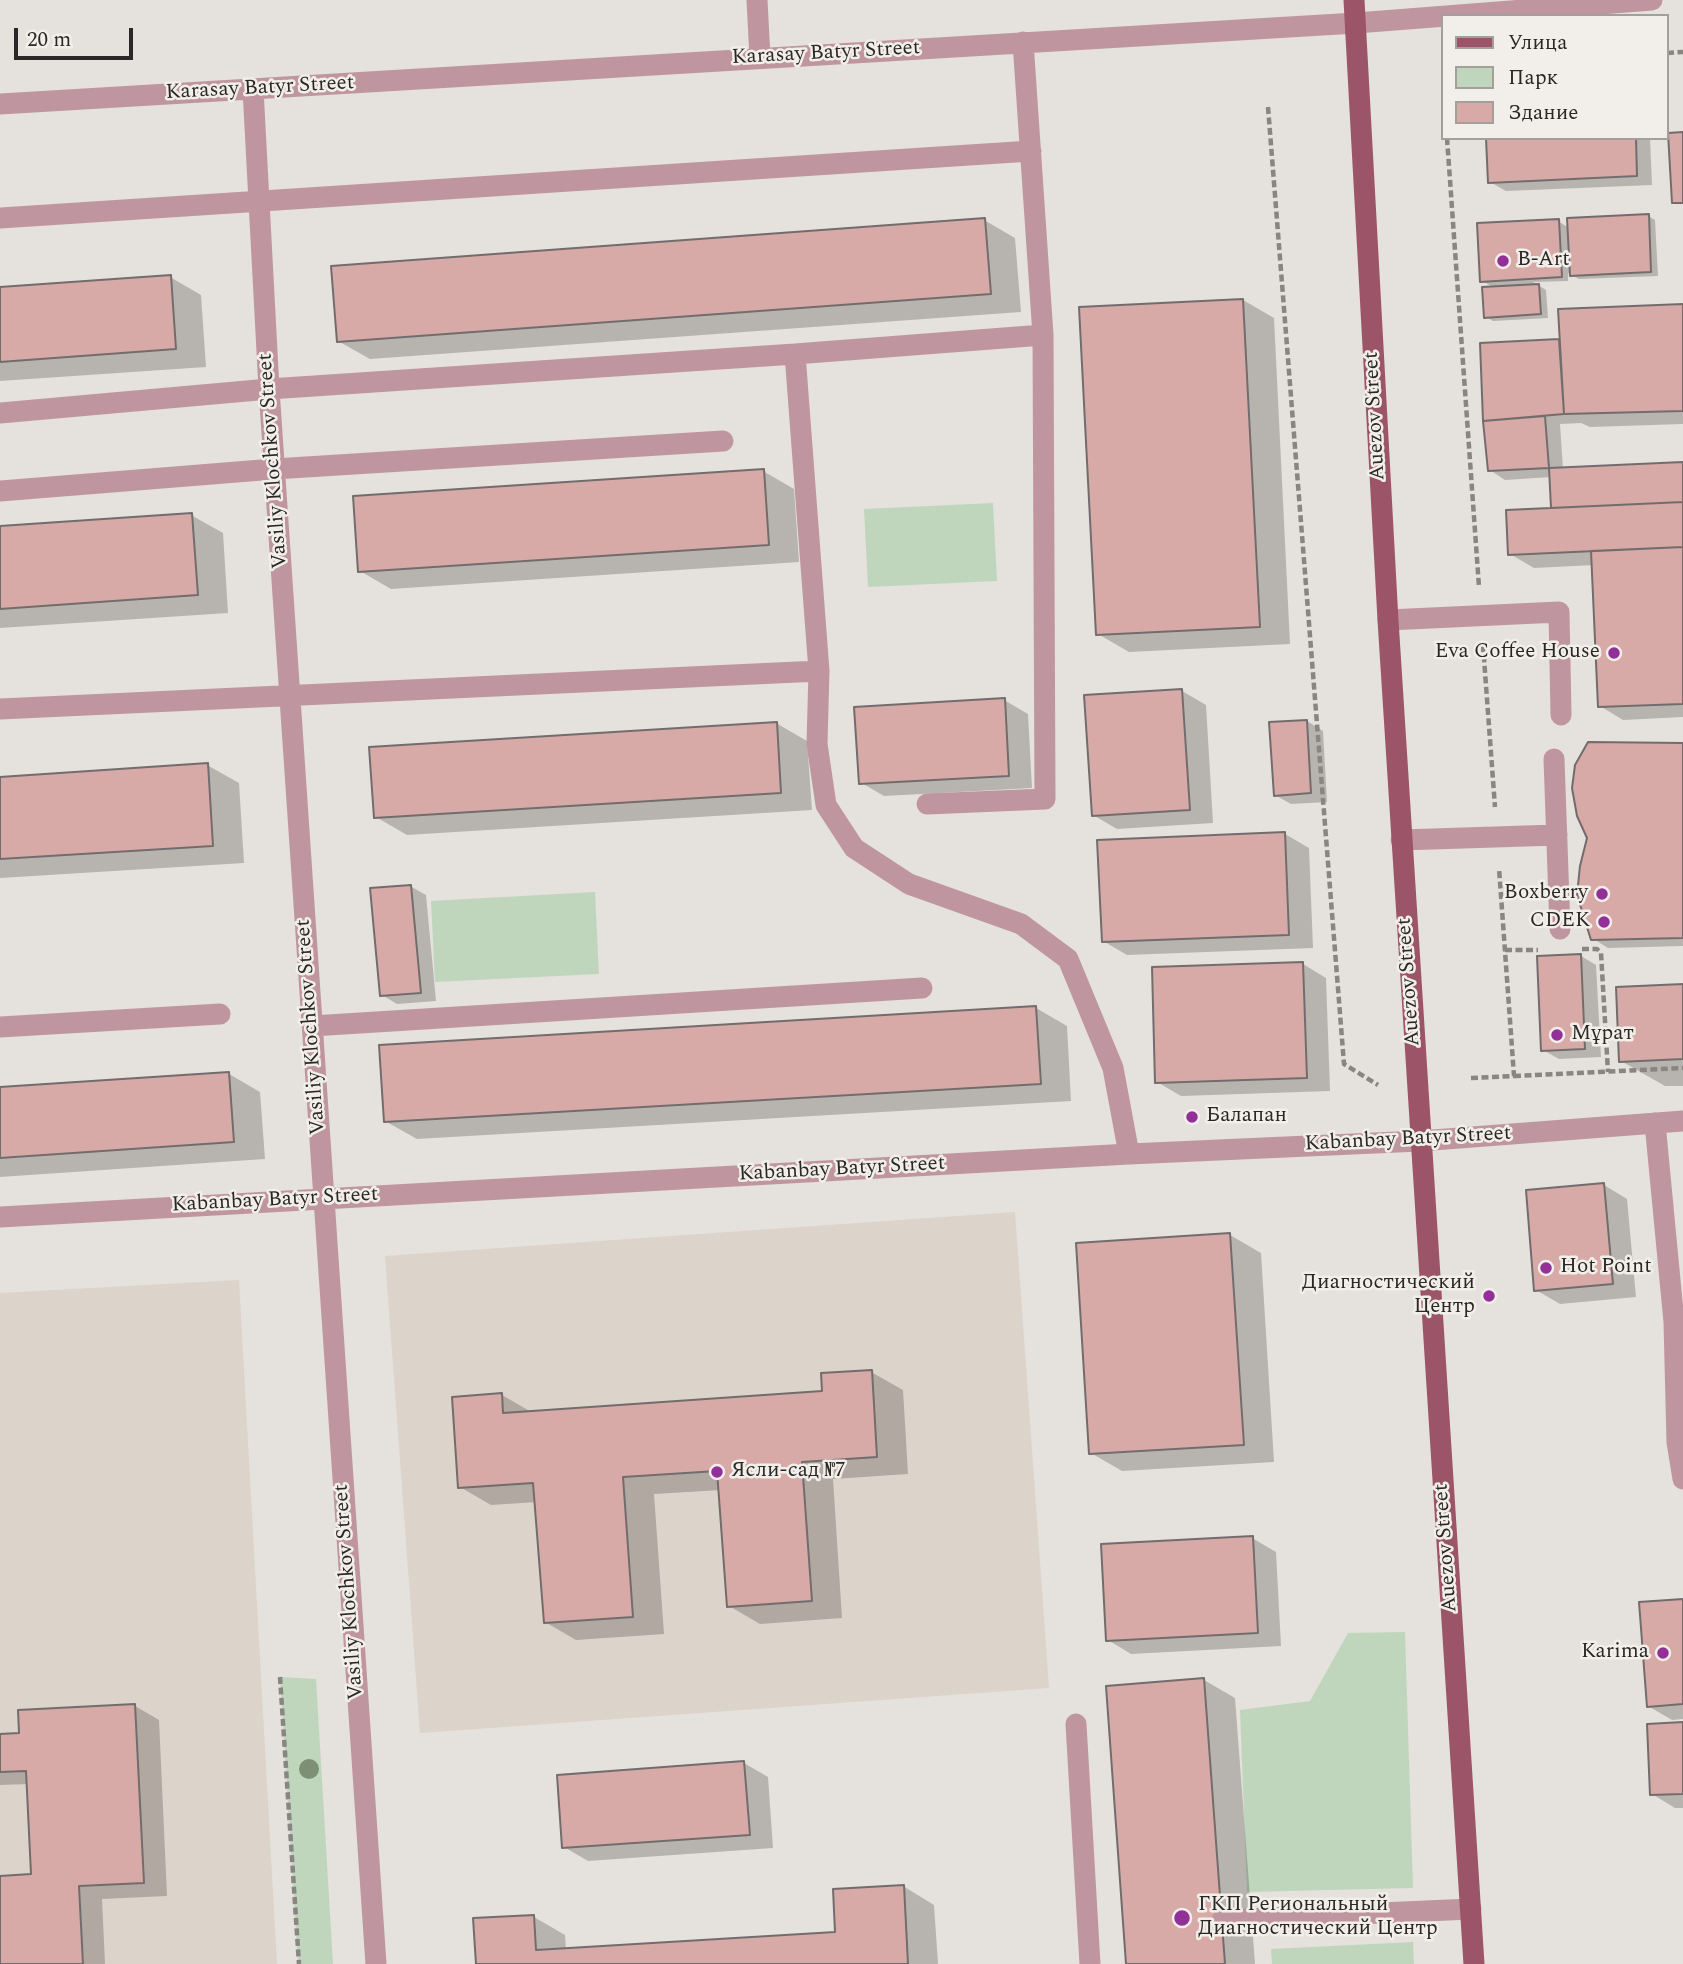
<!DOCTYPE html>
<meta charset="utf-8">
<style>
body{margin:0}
#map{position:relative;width:1683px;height:1964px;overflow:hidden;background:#e5e1dd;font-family:Spectral,serif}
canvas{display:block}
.legend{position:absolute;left:1441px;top:14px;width:228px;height:126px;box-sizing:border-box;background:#f2eeea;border:2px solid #a29f9c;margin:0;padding:9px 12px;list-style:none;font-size:21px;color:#2a2827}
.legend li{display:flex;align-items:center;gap:14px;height:35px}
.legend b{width:35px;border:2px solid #a29f9c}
.scale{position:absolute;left:14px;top:28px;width:119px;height:32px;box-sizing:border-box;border:4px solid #2a2827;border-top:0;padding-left:9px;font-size:21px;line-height:24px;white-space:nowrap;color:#2a2827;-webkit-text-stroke:5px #f2eeea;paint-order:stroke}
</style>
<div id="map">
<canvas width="1683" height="1964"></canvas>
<ul class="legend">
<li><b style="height:9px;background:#9c5568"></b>Улица</li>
<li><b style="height:19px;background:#c0d6bc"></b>Парк</li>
<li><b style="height:19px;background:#d7aaa7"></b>Здание</li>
</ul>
<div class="scale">20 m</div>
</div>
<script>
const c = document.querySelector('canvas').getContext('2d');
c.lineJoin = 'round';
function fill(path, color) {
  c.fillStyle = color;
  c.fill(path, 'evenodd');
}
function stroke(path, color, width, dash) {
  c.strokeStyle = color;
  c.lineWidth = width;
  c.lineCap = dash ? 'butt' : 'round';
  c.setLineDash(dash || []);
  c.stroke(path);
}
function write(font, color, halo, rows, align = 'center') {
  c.font = font + ' Spectral,serif';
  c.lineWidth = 5;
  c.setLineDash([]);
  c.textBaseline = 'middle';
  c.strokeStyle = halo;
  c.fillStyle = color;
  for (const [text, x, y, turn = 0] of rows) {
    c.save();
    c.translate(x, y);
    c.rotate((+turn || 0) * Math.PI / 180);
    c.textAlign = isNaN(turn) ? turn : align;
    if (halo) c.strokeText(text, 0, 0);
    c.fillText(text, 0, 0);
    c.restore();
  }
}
const built = new Path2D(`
 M 1015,1212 L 1049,1688 L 420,1733 L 385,1256 Z
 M 239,1280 L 277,1964 L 0,1964 L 0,1293 Z`);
const green = new Path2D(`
 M 993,503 L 997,581 L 868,587 L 864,509 Z
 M 595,892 L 599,974 L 435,982 L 431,901 Z
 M 1405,1632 L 1413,1888 L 1247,1892 L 1240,1710 L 1310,1701 L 1348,1633 Z
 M 280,1677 L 316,1679 L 333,1964 L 298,1964 Z
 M 1413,1942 L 1414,1964 L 1272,1964 L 1271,1949 Z`);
const shadow = new Path2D(`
 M 1488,138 L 1650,138 L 1652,185 L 1506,191 L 1490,182 Z
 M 1648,216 L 1655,220 L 1658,276 L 1579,279 L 1568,273 L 1568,281 L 1533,282 L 1546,290 L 1548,318 L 1493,321 L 1485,316 L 1495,288 L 1482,281 L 1558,221 L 1569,228 Z
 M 984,220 L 1015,238 L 1021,312 L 370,359 L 338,341 Z
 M 170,277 L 201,295 L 206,367 L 0,381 L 0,289 Z
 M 1243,300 L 1274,318 L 1290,644 L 1129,652 L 1098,634 Z
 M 1683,305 L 1683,424 L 1590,427 L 1581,423 L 1560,424 L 1563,469 L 1683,464 L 1683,717 L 1623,720 L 1600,706 L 1594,565 L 1534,568 L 1510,554 L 1553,510 L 1551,477 L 1505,480 L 1490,470 L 1482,344 L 1559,341 L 1562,343 Z
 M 763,471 L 794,489 L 799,562 L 391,589 L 360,571 Z
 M 191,515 L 223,533 L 228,613 L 0,628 L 0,528 Z
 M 1182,691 L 1206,705 L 1213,823 L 1117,829 L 1093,815 Z
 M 1004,700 L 1028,714 L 1032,788 L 884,796 L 860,782 Z
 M 1307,721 L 1323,731 L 1327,802 L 1291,804 L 1275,795 Z
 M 776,723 L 807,741 L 812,810 L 407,835 L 376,817 Z
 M 1683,744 L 1683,946 L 1608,948 L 1592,938 L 1589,838 Z
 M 207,765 L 239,783 L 244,863 L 0,878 L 0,778 Z
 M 1285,834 L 1309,848 L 1313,948 L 1127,955 L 1103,941 Z
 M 410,886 L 426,895 L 436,1001 L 397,1004 L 382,995 Z
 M 1581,956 L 1596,965 L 1601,1057 L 1559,1059 L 1543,1050 Z
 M 1303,964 L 1326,978 L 1330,1091 L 1181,1096 L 1157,1082 Z
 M 1683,985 L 1683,1086 L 1665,1086 L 1621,1061 Z
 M 1036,1008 L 1067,1026 L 1071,1101 L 417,1139 L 385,1121 Z
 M 229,1074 L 260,1092 L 265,1159 L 0,1177 L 0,1089 Z
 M 1604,1185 L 1627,1199 L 1636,1297 L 1560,1304 L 1536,1290 Z
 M 1230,1235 L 1261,1253 L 1274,1462 L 1122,1471 L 1091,1453 Z
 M 871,1372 L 903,1390 L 908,1474 L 833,1479 L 842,1618 L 760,1624 L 729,1606 L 721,1490 L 654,1494 L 664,1634 L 576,1640 L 545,1622 L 537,1502 L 491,1505 L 460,1487 L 502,1395 L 533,1413 L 824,1393 Z
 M 1252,1538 L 1276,1552 L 1281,1646 L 1131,1654 L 1108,1640 Z
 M 1683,1601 L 1683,1719 L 1672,1720 L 1648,1706 Z
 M 1204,1680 L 1235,1698 L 1255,1964 L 1128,1964 Z
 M 135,1706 L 159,1720 L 167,1896 L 102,1899 L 105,1964 L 0,1964 L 0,1877 L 33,1876 L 28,1784 L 0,1785 L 0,1736 L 21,1735 Z
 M 1683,1724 L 1683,1808 L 1675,1808 L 1652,1794 Z
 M 744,1763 L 768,1777 L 773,1848 L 588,1861 L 564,1847 Z
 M 903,1886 L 934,1905 L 938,1964 L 478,1964 L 534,1917 L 565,1935 L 566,1950 L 837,1934 Z`);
const building = new Path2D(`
 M 1683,132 L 1683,203 L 1672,203 L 1668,133 Z
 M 1486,138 L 1636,138 L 1637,176 L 1488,183 Z
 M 1649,214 L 1651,272 L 1570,276 L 1567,218 Z
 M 985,218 L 991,294 L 337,342 L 331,266 Z
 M 1559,219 L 1562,277 L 1480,282 L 1477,223 Z
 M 171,275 L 176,349 L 0,362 L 0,287 Z
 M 1539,284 L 1541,314 L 1484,318 L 1482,287 Z
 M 1243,299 L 1260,627 L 1096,635 L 1079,307 Z
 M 1683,304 L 1683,411 L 1564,414 L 1558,309 Z
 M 1559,339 L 1564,414 L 1483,421 L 1480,343 Z
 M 1545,416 L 1549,468 L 1488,471 L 1483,421 Z
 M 1683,462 L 1683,502 L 1551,508 L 1549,468 Z
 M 764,469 L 769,545 L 358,572 L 353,496 Z
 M 1683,502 L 1683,547 L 1508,555 L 1506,510 Z
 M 192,513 L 198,595 L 0,609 L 0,526 Z
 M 1683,547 L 1683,704 L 1598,707 L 1591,551 Z
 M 1182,689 L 1190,810 L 1092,816 L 1084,695 Z
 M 1005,698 L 1009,776 L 859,784 L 854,707 Z
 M 1307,720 L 1311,793 L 1274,796 L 1269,722 Z
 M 777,722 L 781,793 L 374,818 L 369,747 Z
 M 1588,742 L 1683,743 L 1683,938 L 1591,940 L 1577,895 L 1580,866 L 1587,838 L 1577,816 L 1572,788 L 1575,765 Z
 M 208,763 L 213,846 L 0,859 L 0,777 Z
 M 1285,832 L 1289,935 L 1102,942 L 1097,840 Z
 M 411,885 L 421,993 L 380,996 L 370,888 Z
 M 1581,954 L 1585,1049 L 1541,1051 L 1537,956 Z
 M 1303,962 L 1307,1078 L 1155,1083 L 1152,967 Z
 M 1683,984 L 1683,1059 L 1619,1062 L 1616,987 Z
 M 1036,1006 L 1041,1084 L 384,1122 L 379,1045 Z
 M 229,1072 L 234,1142 L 0,1158 L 0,1087 Z
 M 1604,1183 L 1613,1284 L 1534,1291 L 1526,1190 Z
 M 1230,1233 L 1244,1445 L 1089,1454 L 1076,1243 Z
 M 872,1370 L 877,1457 L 802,1462 L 812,1601 L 727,1607 L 717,1471 L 623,1477 L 633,1617 L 544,1623 L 533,1483 L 458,1488 L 452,1397 L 502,1393 L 503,1413 L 822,1391 L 821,1373 Z
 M 1253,1536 L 1258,1633 L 1106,1641 L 1101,1544 Z
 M 1683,1599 L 1683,1704 L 1647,1707 L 1639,1602 Z
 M 1204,1678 L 1225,1964 L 1126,1964 L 1106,1686 Z
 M 135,1704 L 144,1883 L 79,1886 L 83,1964 L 0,1964 L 0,1876 L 31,1874 L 26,1771 L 0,1772 L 0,1734 L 19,1733 L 18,1710 Z
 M 1683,1722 L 1683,1794 L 1650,1795 L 1647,1724 Z
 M 744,1761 L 750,1835 L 562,1848 L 557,1775 Z
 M 904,1885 L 908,1964 L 476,1964 L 473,1918 L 534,1915 L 536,1950 L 835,1932 L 833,1889 Z`);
const path = new Path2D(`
 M 1667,53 L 1683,52
 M 1268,107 L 1344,1064 L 1378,1085
 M 1447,138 L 1479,587
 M 1483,645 L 1495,807
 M 1582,949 L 1597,949 L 1601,953 L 1608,1072
 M 1505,950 L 1538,950
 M 1514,1076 L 1683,1068
 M 1471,1078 L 1514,1076 L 1499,868
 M 280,1677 L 299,1964`);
const minor = new Path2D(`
 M 757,0 L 760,58
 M 253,89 L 269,389 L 376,1964
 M 0,104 L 1356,23 L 1652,0
 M 0,218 L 1031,151
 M 795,354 L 819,671 L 817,744 L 826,805 L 854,848 L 909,884 L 1021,924 L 1068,959 L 1113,1068 L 1129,1154
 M 0,413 L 269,389 L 795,354 L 1043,335 L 1023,42
 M 0,491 L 274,469 L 723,441
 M 1388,620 L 1559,612 L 1561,715
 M 0,709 L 819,671
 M 1554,759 L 1560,929
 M 927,804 L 1045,799 L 1043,335
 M 1401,840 L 1557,835
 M 312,1026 L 922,988
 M 0,1027 L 220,1014
 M 1655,1123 L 1674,1322 L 1677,1442 L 1683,1479
 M 0,1217 L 1129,1154 L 1420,1141 L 1683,1121
 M 1076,1724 L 1090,1964
 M 1222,1920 L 1471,1909`);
const major = new Path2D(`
 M 1354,0 L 1388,620 L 1474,1964`);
const trees = [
 [309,1769]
];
const markers = [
 [1503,261,7,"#923098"],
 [1614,653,7,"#923098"],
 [1602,894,7,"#923098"],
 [1604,922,7,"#923098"],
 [1557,1035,7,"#923098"],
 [1192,1117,7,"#923098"],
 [1546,1268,7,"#923098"],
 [1489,1296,7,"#923098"],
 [717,1472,7,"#923098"],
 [1663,1653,7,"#923098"],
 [1182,1918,9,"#923098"]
];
const streetNames = [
 ["Karasay Batyr Street",826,54,-3],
 ["Karasay Batyr Street",260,89,-3],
 ["Auezov Street",1376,416,-93],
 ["Vasiliy Klochkov Street",274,461,-94],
 ["Auezov Street",1410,982,-94],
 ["Vasiliy Klochkov Street",312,1027,-94],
 ["Kabanbay Batyr Street",1408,1140,-3],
 ["Kabanbay Batyr Street",842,1170,-3],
 ["Kabanbay Batyr Street",275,1201,-3],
 ["Auezov Street",1447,1548,-94],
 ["Vasiliy Klochkov Street",350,1592,-94]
];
const poiNames = [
 ["B-Art",1517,261],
 ["Eva Coffee House",1600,653,"right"],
 ["Boxberry",1588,894,"right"],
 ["CDEK",1590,922,"right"],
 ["Мұрат",1571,1035],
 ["Балапан",1206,1117],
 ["Hot Point",1560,1268],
 ["Диагностический",1475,1284,"right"],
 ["Центр",1475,1308,"right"],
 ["Ясли-сад №7",731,1472],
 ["Karima",1649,1653,"right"],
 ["ГКП Региональный",1198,1906],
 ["Диагностический Центр",1198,1930]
];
fill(built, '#dcd3ca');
fill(green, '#c0d6bc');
fill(shadow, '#0003');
fill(building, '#d7aaa7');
stroke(building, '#726d6c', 2);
stroke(path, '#888582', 4.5, [7, 3.5]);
stroke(minor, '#bf969f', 21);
stroke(major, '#9c5568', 21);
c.fillStyle = '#7d9076';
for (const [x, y] of trees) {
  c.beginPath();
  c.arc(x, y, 10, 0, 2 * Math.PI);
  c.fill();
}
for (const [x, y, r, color] of markers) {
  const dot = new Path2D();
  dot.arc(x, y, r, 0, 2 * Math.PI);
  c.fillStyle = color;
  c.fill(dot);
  stroke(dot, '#f2eeea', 2.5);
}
write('21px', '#2a2827', '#f2eeea', streetNames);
write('21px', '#2a2827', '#f2eeea', poiNames, 'left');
</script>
